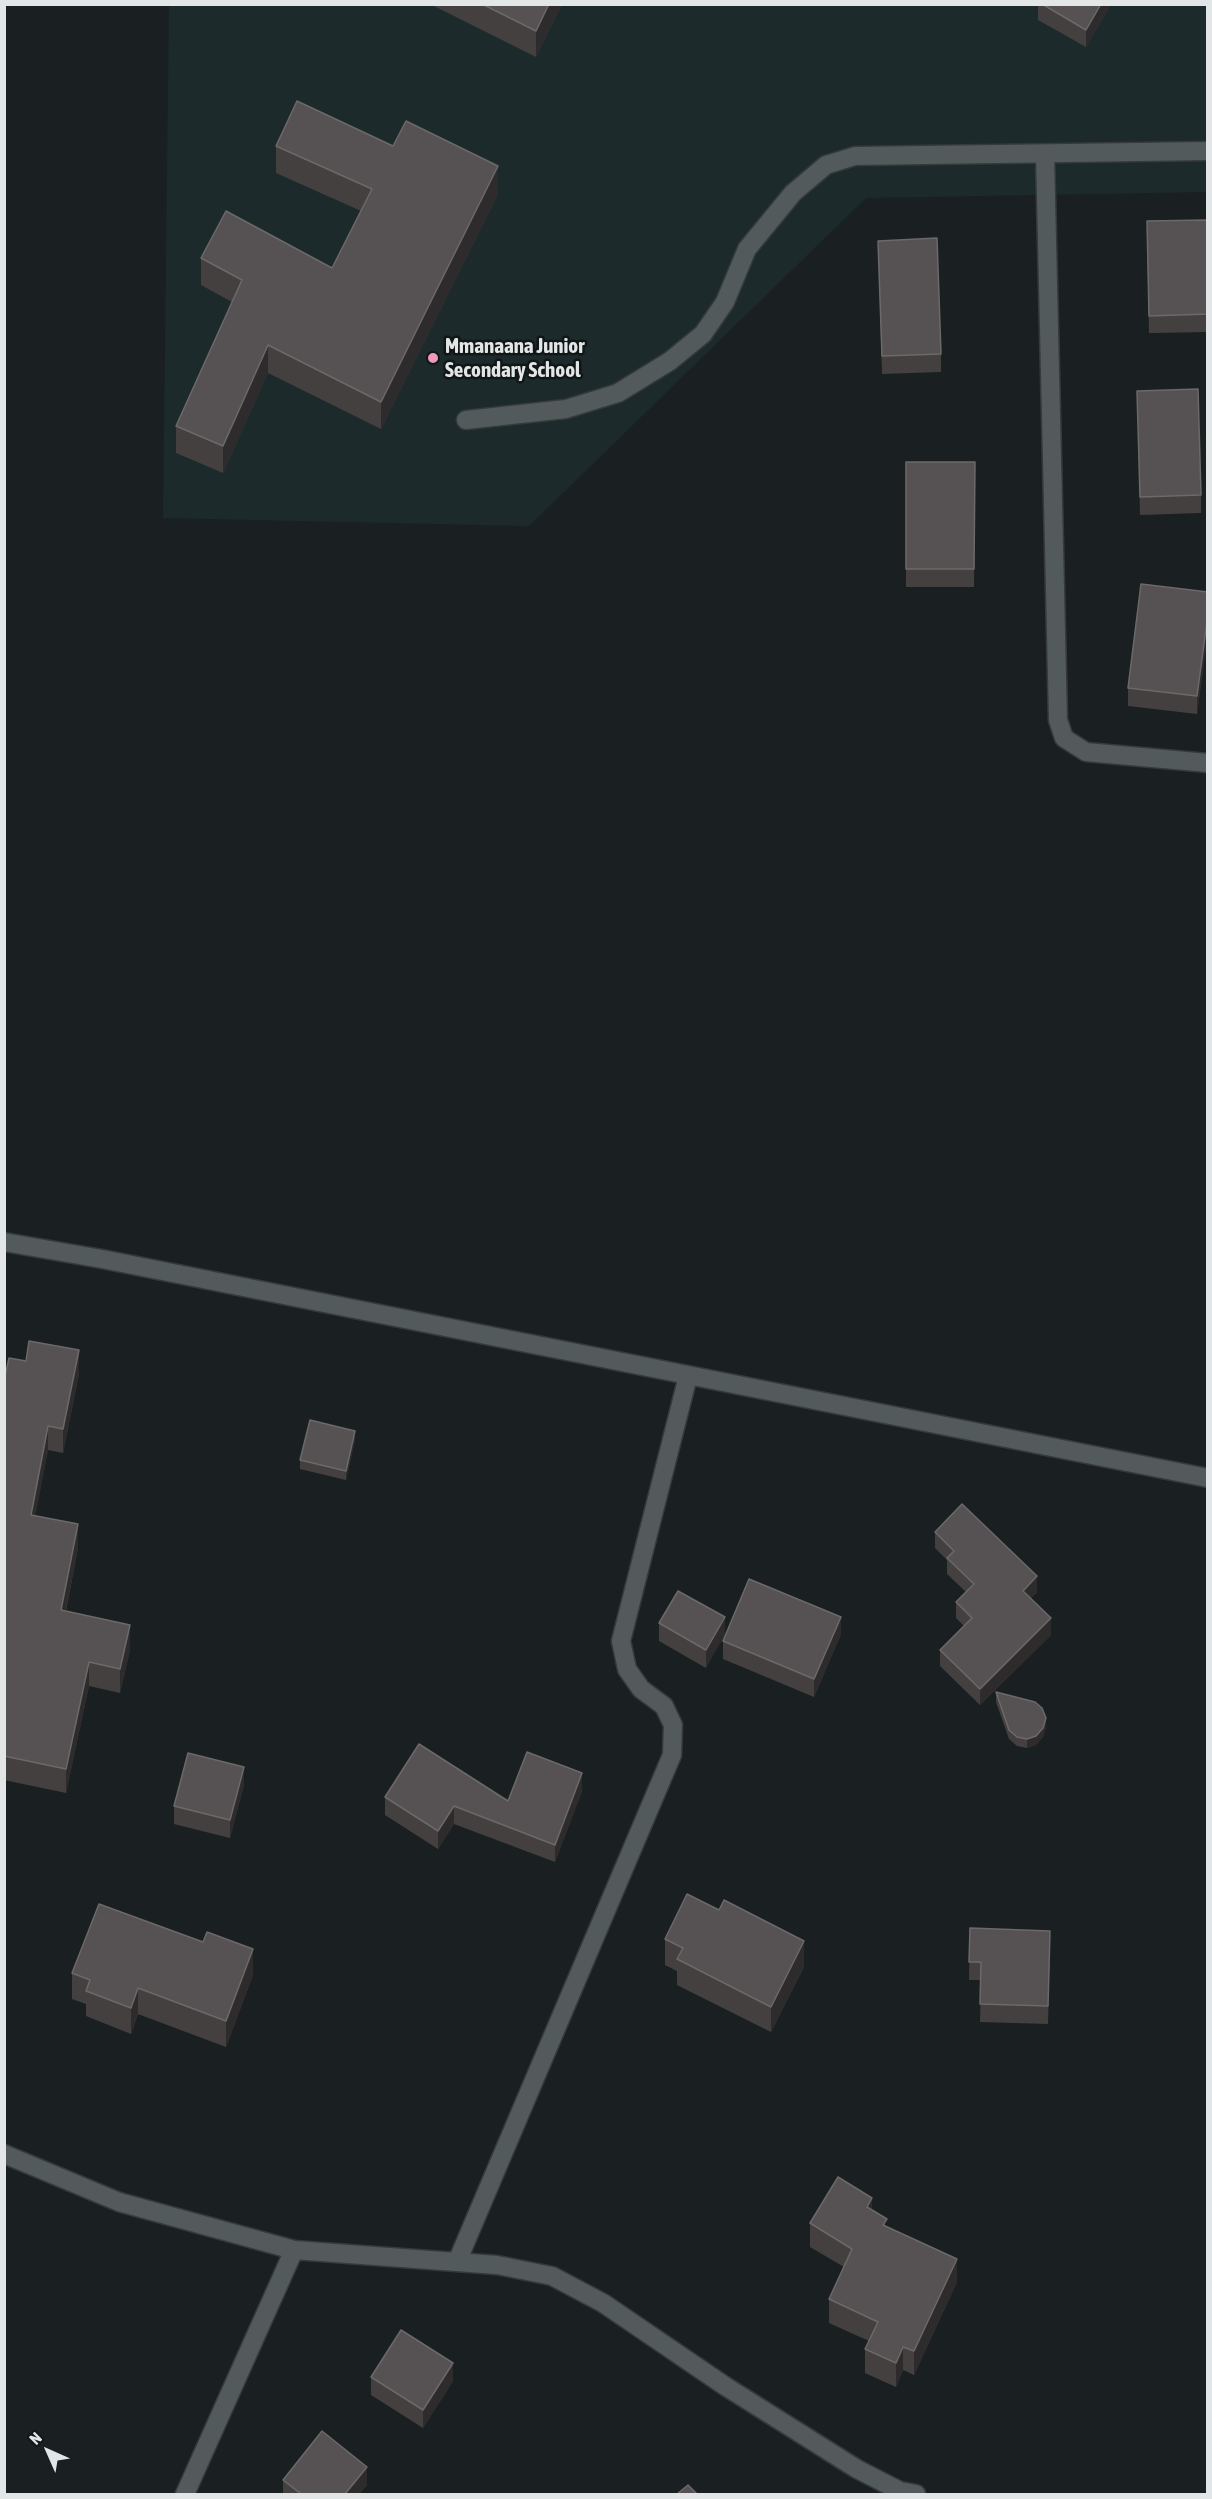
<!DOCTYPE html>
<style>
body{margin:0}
#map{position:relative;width:1212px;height:2499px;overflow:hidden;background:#1a2021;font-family:"Asap Condensed",sans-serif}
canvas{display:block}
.frame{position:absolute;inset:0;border:6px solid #e2e6e6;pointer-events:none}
.north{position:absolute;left:18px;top:2421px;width:60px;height:60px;-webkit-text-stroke:4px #111717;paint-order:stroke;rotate:315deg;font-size:16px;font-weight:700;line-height:24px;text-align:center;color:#e2e6e6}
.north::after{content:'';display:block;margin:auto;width:21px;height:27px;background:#e2e6e6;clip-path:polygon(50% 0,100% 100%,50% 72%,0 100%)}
</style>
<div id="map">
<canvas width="1212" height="2499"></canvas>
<div class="frame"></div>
<div class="north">N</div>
</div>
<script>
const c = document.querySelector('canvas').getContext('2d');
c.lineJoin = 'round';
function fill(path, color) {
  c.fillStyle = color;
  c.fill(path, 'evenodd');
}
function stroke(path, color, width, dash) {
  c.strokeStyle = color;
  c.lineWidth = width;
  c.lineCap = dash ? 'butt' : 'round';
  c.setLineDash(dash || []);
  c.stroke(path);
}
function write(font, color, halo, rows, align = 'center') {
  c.font = font + ' "Asap Condensed",sans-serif';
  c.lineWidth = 5;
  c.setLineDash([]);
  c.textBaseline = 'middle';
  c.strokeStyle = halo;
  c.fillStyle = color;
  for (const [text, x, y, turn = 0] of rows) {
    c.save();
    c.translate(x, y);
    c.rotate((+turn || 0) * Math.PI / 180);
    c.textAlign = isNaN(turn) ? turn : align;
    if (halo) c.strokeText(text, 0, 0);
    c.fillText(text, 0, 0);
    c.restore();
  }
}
const built = new Path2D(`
 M 169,5 L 1207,5 L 1207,192 L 866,198 L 529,526 L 163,518 Z`);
const service = new Path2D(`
 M 1045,154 L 1058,720 L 1064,738 L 1086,752 L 1208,763
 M 466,420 L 566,409 L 618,393 L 670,361 L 703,334 L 725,302 L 747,249 L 793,193 L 826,165 L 855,156 L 1208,151`);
const minor = new Path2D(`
 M 4,1242 L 102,1259 L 1208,1478
 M 4,2154 L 119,2202 L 294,2250 L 497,2265 L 552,2276 L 603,2303 L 725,2386 L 857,2469 L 900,2491 L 916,2494
 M 457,2262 L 672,1755 L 673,1725 L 664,1706 L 641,1689 L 627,1669 L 621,1641 L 688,1376
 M 185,2494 L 294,2250`);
const wall = new Path2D(`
 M 430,4 L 562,4 L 536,57 Z
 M 1038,4 L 1111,4 L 1086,47 L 1038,20 Z
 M 276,146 L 393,146 L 498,194 L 381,429 L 268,373 L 223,473 L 176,453 L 176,426 L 232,302 L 201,285 L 201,258 L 332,268 L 361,211 L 276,173 Z
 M 1208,220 L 1208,332 L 1149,333 L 1147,239 Z
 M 878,241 L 941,354 L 941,372 L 882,374 Z
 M 1137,391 L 1201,495 L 1201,513 L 1140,515 Z
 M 906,462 L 975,462 L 974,587 L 906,587 Z
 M 1208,592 L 1208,632 L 1197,714 L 1128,706 L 1128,688 Z
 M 79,1374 L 63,1453 L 48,1450 L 35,1516 L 78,1548 L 66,1611 L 130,1650 L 120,1693 L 89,1686 L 66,1793 L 4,1780 L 4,1381 Z
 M 355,1440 L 346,1480 L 300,1469 L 300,1460 Z
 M 935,1532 L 1037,1592 L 1030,1599 L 1051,1635 L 980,1705 L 940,1666 L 940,1650 L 964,1626 L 956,1618 L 956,1602 L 966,1592 L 947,1574 L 947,1560 L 935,1548 Z
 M 725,1617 L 706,1668 L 659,1641 L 659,1623 Z
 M 841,1634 L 814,1697 L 723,1659 L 723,1641 Z
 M 996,1692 L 1046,1727 L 1043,1737 L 1036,1745 L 1027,1748 L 1017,1746 L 1009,1739 L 996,1702 Z
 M 244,1785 L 230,1838 L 174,1824 L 174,1806 Z
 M 582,1791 L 555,1862 L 454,1824 L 438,1849 L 385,1815 L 385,1797 L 508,1801 Z
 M 970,1928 L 1050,1948 L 1048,2024 L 980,2022 L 981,1980 L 969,1980 Z
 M 665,1939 L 804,1967 L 771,2032 L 677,1985 L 677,1971 L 665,1965 Z
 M 72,1973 L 253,1975 L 226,2047 L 138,2014 L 131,2034 L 86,2016 L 86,2004 L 72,1999 Z
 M 872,2210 L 887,2227 L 957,2282 L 914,2375 L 903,2370 L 896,2387 L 865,2373 L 865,2349 L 869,2341 L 829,2323 L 829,2299 L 844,2267 L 810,2247 L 810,2223 Z
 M 371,2377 L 453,2381 L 423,2428 L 371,2395 Z
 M 283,2480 L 367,2485 L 359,2494 L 283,2494 Z`);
const shadedWall = new Path2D(`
 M 549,4 L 562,4 L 536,57 L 536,31 Z
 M 1101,4 L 1111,4 L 1086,47 L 1086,30 Z
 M 498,166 L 498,194 L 381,429 L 381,402 Z
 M 268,345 L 268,373 L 223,473 L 223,446 Z
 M 1208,614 L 1208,632 L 1197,714 L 1197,696 Z
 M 79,1350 L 79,1374 L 63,1453 L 63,1429 Z
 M 48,1426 L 48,1450 L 31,1539 L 31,1515 Z
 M 355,1431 L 355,1440 L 346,1480 L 346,1471 Z
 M 78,1524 L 78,1548 L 61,1634 L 61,1610 Z
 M 1037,1576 L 1037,1592 L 1023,1607 L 1023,1591 Z
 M 725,1617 L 725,1635 L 706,1668 L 706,1650 Z
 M 841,1617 L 841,1634 L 814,1697 L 814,1679 Z
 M 1051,1618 L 1051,1635 L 980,1705 L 980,1689 Z
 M 130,1625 L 130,1650 L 120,1693 L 120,1669 Z
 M 89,1662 L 89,1686 L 66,1793 L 66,1769 Z
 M 1046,1718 L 1046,1727 L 1043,1737 L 1036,1745 L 1027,1748 L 1027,1739 Z
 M 244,1767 L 244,1785 L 230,1838 L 230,1820 Z
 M 582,1773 L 582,1791 L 555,1862 L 555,1845 Z
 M 454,1806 L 454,1824 L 438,1849 L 438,1831 Z
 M 804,1941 L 804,1967 L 771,2032 L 771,2007 Z
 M 253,1949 L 253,1975 L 226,2047 L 226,2021 Z
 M 138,1988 L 138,2014 L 131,2034 L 131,2008 Z
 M 872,2198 L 872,2222 L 867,2207 Z
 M 957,2259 L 957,2282 L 914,2375 L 914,2351 Z
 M 903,2347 L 903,2370 L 896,2387 L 896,2363 Z
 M 453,2363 L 453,2381 L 423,2428 L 423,2410 Z
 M 367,2467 L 367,2485 L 359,2494 L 345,2494 Z`);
const building = new Path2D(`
 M 482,4 L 549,4 L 536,31 Z
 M 1042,4 L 1101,4 L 1086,30 Z
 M 297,101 L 393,146 L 406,121 L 498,166 L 381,402 L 268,345 L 223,446 L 176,426 L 242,280 L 201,258 L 226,211 L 332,268 L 372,189 L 276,146 Z
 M 1208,220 L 1208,314 L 1149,316 L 1147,221 Z
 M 937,238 L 941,354 L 882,356 L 878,241 Z
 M 1198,389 L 1201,495 L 1140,497 L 1137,391 Z
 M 906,462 L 975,462 L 974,569 L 906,569 Z
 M 1141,584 L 1208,592 L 1208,614 L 1197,696 L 1128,688 Z
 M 29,1341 L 79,1350 L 63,1429 L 48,1426 L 31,1515 L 78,1524 L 61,1610 L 130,1625 L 120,1669 L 89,1662 L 66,1769 L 4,1756 L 4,1381 L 9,1358 L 26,1361 Z
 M 310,1420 L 355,1431 L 346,1471 L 300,1460 Z
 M 962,1504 L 1037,1576 L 1023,1591 L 1051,1618 L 980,1689 L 940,1650 L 972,1618 L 956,1602 L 974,1584 L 947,1558 L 954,1551 L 935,1532 Z
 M 749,1579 L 841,1617 L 814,1679 L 723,1641 Z
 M 678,1591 L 725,1617 L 706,1650 L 659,1623 Z
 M 996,1692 L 1035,1702 L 1042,1708 L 1046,1718 L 1043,1728 L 1036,1736 L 1027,1739 L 1017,1737 L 1009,1730 Z
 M 419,1744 L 508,1801 L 527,1752 L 582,1773 L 555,1845 L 454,1806 L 438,1831 L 385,1797 Z
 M 188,1753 L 244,1767 L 230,1820 L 174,1806 Z
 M 687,1894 L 719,1910 L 724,1900 L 804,1941 L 771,2007 L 677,1959 L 683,1948 L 665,1939 Z
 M 99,1904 L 203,1942 L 207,1932 L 253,1949 L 226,2021 L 138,1988 L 131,2008 L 86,1991 L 90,1980 L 72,1973 Z
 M 970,1928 L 1050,1931 L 1048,2006 L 980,2004 L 981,1962 L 969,1962 Z
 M 838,2177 L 872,2198 L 867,2207 L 887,2219 L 883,2225 L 957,2259 L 914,2351 L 903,2347 L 896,2363 L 865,2349 L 878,2322 L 829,2299 L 852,2249 L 810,2223 Z
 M 401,2330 L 453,2363 L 423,2410 L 371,2377 Z
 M 322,2431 L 367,2467 L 345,2494 L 301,2494 L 283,2480 Z
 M 688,2485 L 697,2494 L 677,2494 Z`);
const markers = [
 [433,358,6,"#ef9ab8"]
];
const poiNames = [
 ["Mmanaana Junior",445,346],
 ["Secondary School",445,370]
];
fill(built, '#1c2a2b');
stroke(service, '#363a3a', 21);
stroke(minor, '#363a3a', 21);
stroke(service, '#535a5b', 18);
stroke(minor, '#535a5b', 18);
fill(wall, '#454040');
fill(shadedWall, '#2d2b2c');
fill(building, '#565152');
stroke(building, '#6c6969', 1.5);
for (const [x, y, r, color] of markers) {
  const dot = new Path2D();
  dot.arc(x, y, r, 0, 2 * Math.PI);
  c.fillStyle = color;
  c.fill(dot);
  stroke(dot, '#111717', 2);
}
write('bold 21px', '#e2e6e6', '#111717', poiNames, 'left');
</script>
